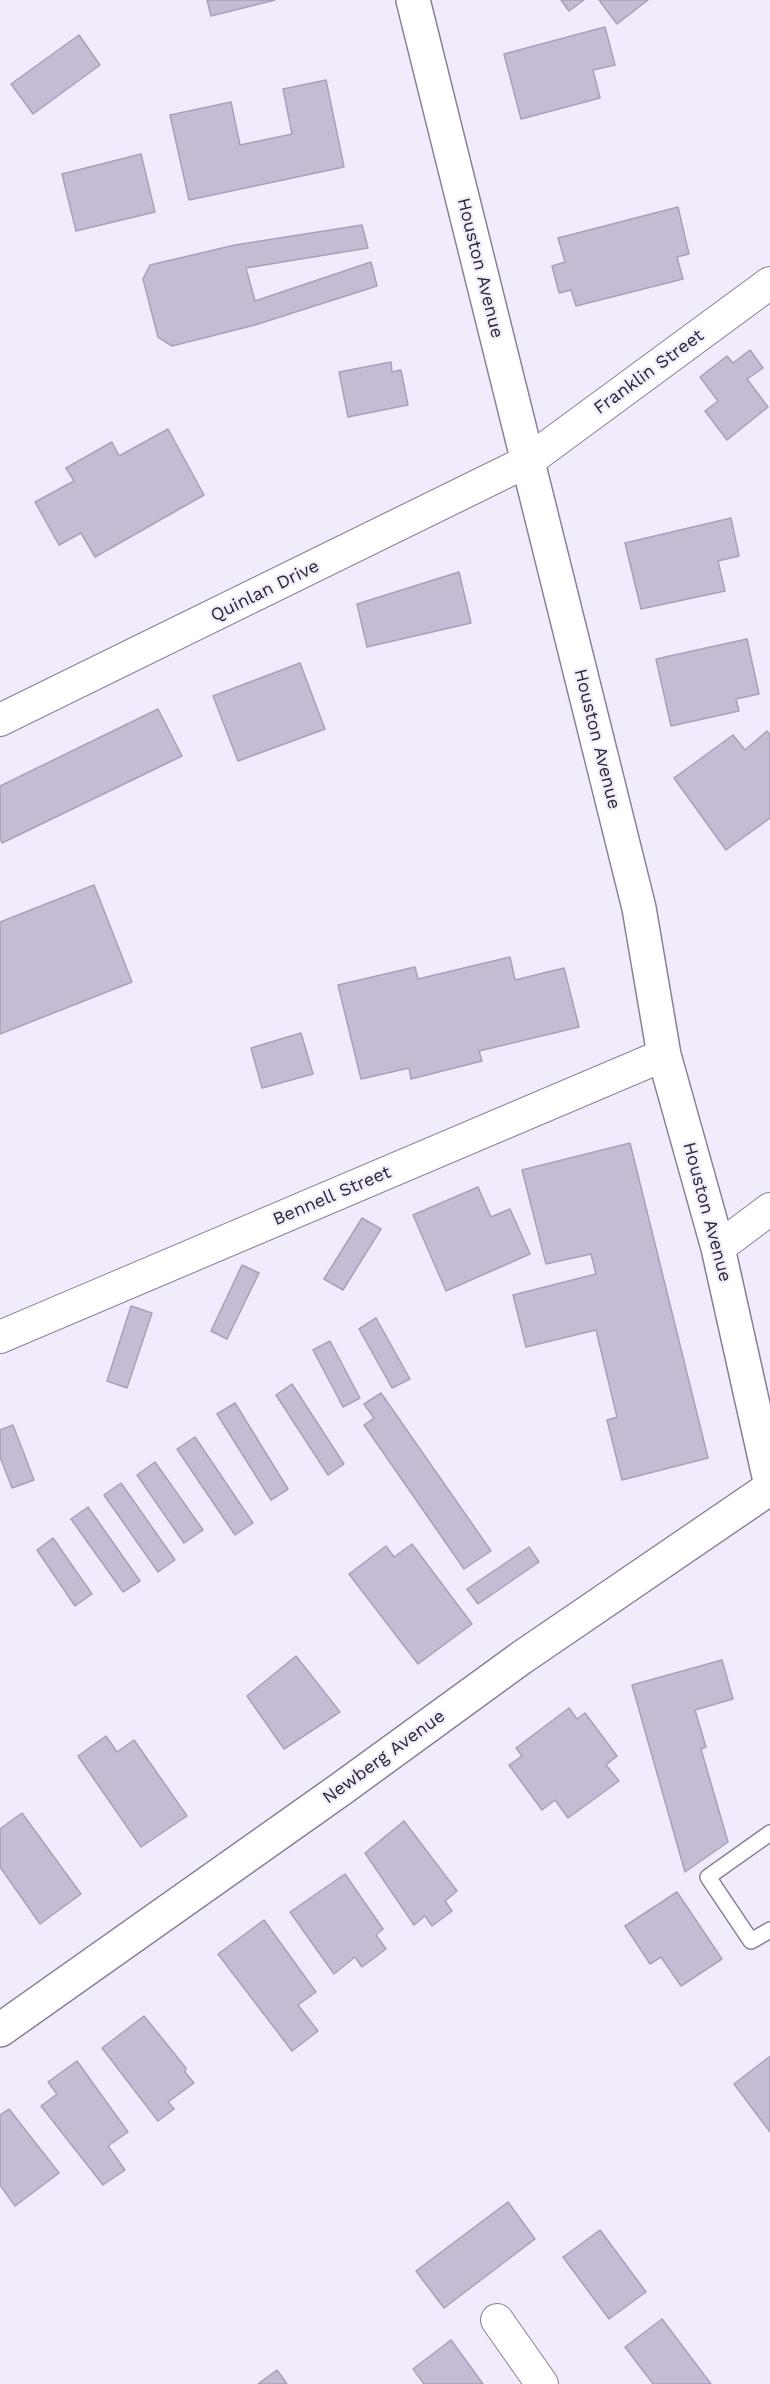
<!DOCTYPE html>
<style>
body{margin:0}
canvas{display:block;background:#f1ebfb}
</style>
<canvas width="770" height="2384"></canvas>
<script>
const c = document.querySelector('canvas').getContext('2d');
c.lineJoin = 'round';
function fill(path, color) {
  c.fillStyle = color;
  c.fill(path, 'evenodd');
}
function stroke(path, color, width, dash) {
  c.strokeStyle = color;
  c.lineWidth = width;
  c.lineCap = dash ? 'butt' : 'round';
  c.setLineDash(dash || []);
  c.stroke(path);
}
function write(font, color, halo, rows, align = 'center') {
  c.font = font + ' "Work Sans",sans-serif';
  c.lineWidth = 4.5;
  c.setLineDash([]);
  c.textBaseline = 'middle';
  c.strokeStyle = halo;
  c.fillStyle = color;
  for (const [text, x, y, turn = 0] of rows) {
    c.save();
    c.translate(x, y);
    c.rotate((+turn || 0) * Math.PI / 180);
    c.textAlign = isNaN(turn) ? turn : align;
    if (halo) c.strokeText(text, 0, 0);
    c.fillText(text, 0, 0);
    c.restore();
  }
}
const building = new Path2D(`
 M 207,0 L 275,0 L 211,16 Z
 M 561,0 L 584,0 L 569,11 Z
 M 599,0 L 648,0 L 617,24 Z
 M 605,27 L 615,65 L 593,70 L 600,98 L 521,119 L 504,54 Z
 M 79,35 L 100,65 L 33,114 L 11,84 Z
 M 326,80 L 344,167 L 189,200 L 170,115 L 231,102 L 240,145 L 292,134 L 283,89 Z
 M 141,154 L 155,212 L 76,231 L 62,174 Z
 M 678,207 L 689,254 L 677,257 L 683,279 L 576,306 L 571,290 L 559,293 L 552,266 L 565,262 L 558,238 Z
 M 362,225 L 368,248 L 246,268 L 255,301 L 371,262 L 377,286 L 255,325 L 172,346 L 158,337 L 143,279 L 150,265 L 235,245 Z
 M 750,350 L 763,368 L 747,379 L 768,407 L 727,440 L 705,411 L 718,401 L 700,377 L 727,356 L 733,363 Z
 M 391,362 L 392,372 L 401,370 L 408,405 L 348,417 L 339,372 Z
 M 168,429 L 204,495 L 95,557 L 81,533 L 59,545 L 35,502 L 74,481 L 66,468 L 112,442 L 119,456 Z
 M 731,518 L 739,556 L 718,561 L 725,591 L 641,609 L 625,543 Z
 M 459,572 L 471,623 L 367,647 L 357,604 Z
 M 747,639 L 759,694 L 736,699 L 739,711 L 671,726 L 656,659 Z
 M 300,663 L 325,729 L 238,761 L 213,696 Z
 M 158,709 L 182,756 L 2,843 L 0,838 L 0,786 Z
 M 767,731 L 770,735 L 770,818 L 726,850 L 674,778 L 733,735 L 745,750 Z
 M 94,885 L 132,982 L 0,1034 L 0,922 Z
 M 510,957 L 515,980 L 564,968 L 579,1027 L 479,1051 L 482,1061 L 411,1079 L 409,1068 L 361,1079 L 338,985 L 415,967 L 418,979 Z
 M 301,1033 L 313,1074 L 262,1088 L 251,1048 Z
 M 630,1143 L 708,1458 L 622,1480 L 607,1420 L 617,1417 L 596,1330 L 526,1347 L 513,1295 L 596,1274 L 591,1254 L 546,1264 L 522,1170 Z
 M 478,1187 L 491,1217 L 510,1209 L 530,1254 L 446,1291 L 413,1215 Z
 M 362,1218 L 381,1229 L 343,1290 L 324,1279 Z
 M 242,1265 L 259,1273 L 227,1339 L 211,1331 Z
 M 131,1306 L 152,1313 L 127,1388 L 107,1381 Z
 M 376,1318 L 410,1379 L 392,1388 L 359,1329 Z
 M 330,1341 L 360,1398 L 343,1407 L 313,1350 Z
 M 292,1384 L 344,1464 L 328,1475 L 276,1395 Z
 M 381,1393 L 491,1551 L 464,1569 L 364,1425 L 374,1418 L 364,1404 Z
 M 235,1403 L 288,1489 L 271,1500 L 217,1414 Z
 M 13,1425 L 34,1480 L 12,1488 L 0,1457 L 0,1430 Z
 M 195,1437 L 253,1523 L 235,1535 L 177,1449 Z
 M 155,1462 L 203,1530 L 184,1543 L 137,1475 Z
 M 121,1483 L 175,1560 L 158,1572 L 104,1495 Z
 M 88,1507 L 140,1581 L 123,1592 L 71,1519 Z
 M 53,1538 L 92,1594 L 75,1606 L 37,1550 Z
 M 412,1544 L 472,1624 L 418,1664 L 349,1574 L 386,1546 L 394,1557 Z
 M 529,1547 L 539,1562 L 478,1604 L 467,1589 Z
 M 296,1656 L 340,1712 L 284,1749 L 247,1696 Z
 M 722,1660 L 733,1699 L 695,1710 L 706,1747 L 701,1749 L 728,1842 L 685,1872 L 632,1685 Z
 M 569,1708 L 577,1719 L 585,1713 L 617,1756 L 606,1765 L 619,1781 L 568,1818 L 555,1800 L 542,1810 L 509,1765 L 522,1756 L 516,1748 Z
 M 106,1736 L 117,1752 L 134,1740 L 187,1816 L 141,1847 L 78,1756 Z
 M 22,1813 L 81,1894 L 40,1924 L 0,1867 L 0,1829 Z
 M 404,1821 L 457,1891 L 445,1901 L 452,1911 L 432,1926 L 425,1916 L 414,1925 L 365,1853 Z
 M 345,1874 L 383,1929 L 376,1935 L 386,1949 L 362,1967 L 355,1957 L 334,1974 L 290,1912 Z
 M 677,1892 L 722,1959 L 681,1986 L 661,1957 L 650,1964 L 625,1926 Z
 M 264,1920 L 316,1992 L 298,2005 L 318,2031 L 292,2051 L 218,1954 Z
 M 144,2016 L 186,2068 L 185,2072 L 194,2083 L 168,2102 L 174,2109 L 158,2121 L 102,2048 Z
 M 769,2057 L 770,2057 L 770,2132 L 734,2084 Z
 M 77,2061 L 128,2132 L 108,2146 L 125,2170 L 103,2185 L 41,2106 L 57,2094 L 48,2082 Z
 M 9,2109 L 59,2173 L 15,2206 L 0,2185 L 0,2115 Z
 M 508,2202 L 535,2239 L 444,2308 L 416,2271 Z
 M 600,2230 L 646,2292 L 609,2319 L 563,2257 Z
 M 662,2319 L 711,2384 L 653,2384 L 625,2347 Z
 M 451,2340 L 483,2384 L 424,2384 L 413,2369 Z
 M 277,2370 L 287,2384 L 258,2384 Z`);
const lane = new Path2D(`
 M 770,1833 L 708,1877 L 751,1941 L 770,1930`);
const street = new Path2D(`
 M 0,720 L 528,461 L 770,283
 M 718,1248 L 770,1209
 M 0,1337 L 664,1055
 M 497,2320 L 542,2384`);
const secondary = new Path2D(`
 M 413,0 L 639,908 L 664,1055 L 718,1248 L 770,1481
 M 0,2030 L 341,1789 L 521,1658 L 770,1488`);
const streetNames = [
 ["Houston Avenue",480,268,76],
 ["Franklin Street",649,372,-36],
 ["Quinlan Drive",265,591,-26],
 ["Houston Avenue",597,739,76],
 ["Bennell Street",332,1196,-23],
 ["Houston Avenue",707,1212,75],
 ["Newberg Avenue",384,1757,-36]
];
fill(building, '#c4bbd5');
stroke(building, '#a9a0b9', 1.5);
stroke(lane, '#898098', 18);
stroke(street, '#898098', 34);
stroke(secondary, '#898098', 36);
stroke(lane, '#fff', 15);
stroke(street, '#fff', 32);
stroke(secondary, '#fff', 33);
write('18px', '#2b2832', '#f1ebfb', streetNames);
</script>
